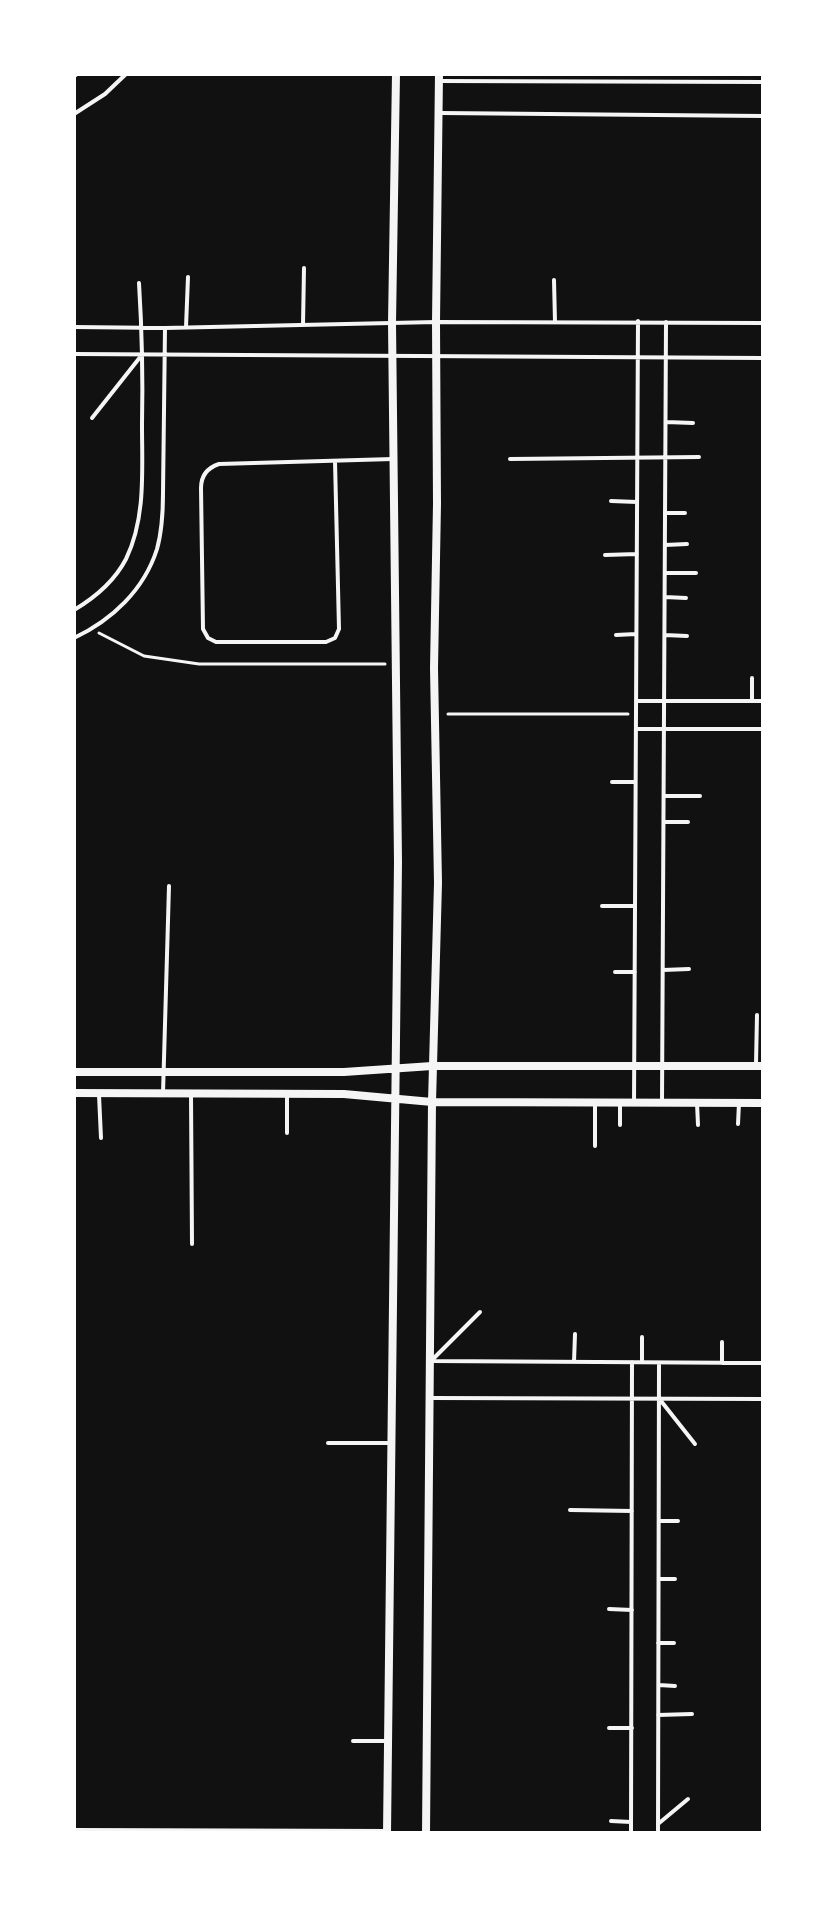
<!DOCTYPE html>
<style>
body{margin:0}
#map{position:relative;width:837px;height:1907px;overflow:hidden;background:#111;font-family:Jost,sans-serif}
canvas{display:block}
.frame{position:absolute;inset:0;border:76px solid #fff;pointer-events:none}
</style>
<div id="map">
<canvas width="837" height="1907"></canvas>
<div class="frame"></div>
</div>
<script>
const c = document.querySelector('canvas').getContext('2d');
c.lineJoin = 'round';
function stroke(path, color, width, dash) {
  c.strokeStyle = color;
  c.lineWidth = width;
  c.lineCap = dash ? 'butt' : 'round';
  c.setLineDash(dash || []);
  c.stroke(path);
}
const path = new Path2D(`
 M 99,633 L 144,656 L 199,664 L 385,664
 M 448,714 L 628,714`);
const service = new Path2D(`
 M 74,76 L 77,74
 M 438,81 L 763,82
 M 441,113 L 763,116
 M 74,114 L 105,94 L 126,74
 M 554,280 L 555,322
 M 303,325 L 304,268
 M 74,327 L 165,328 L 436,322 L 763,323
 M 186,327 L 188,277
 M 74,354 L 763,358
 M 92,418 L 141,356
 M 666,422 L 693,423
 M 510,459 L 699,457
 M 335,461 L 339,629 L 335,638 L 326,642 L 216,642 L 208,638 L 203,629 L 201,488 C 201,476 207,468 219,464 L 393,459
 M 611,501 L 637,502
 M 665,513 L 685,513
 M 665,545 L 687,544
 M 605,555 L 637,554
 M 665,573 L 696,573
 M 665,597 L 686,598
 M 74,610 C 96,597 114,582 126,559 C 146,518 142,470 142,425 C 143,378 142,331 139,283
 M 616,635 L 636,634
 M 665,635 L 687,636
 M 74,638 C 112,620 144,590 157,549 C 162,531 163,511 163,493 L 165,328
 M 752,678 L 752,701
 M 636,701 L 763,701
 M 636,729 L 763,729
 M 612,782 L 635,782
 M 665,796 L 700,796
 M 665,822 L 688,822
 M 602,906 L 635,906
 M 663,970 L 689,969
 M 615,972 L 635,972
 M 756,1064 L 757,1015
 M 163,1093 L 169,886
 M 99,1095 L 101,1138
 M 191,1095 L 192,1244
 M 287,1096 L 287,1133
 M 662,1100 L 666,322
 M 595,1103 L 595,1146
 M 634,1103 L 638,321
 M 697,1103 L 698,1125
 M 738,1124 L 739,1103
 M 620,1125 L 620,1103
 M 433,1359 L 480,1312
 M 431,1361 L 763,1363
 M 574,1362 L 575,1334
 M 642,1362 L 642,1337
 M 722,1363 L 722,1342
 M 431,1398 L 763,1399
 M 661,1401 L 695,1444
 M 328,1443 L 389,1443
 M 570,1510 L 632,1511
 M 659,1521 L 678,1521
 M 659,1579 L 675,1579
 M 609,1609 L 632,1610
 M 658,1643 L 674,1643
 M 659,1685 L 675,1686
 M 658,1715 L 692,1714
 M 609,1728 L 632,1728
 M 353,1741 L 386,1741
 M 611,1821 L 631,1822
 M 658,1824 L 688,1799
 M 74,1830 L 387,1831
 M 631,1833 L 632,1362
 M 658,1833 L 659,1363`);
const minor = new Path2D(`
 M 74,1072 L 344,1072 L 432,1066 L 763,1066
 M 74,1093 L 344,1094 L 432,1102 L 763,1103
 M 387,1833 L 398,862 L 392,323 L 396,74
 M 426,1833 L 432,1102 L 438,883 L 434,668 L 437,504 L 436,322 L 439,74`);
stroke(path, '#f5f5f5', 3);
stroke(service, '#f5f5f5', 4);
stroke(minor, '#f5f5f5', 8);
</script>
